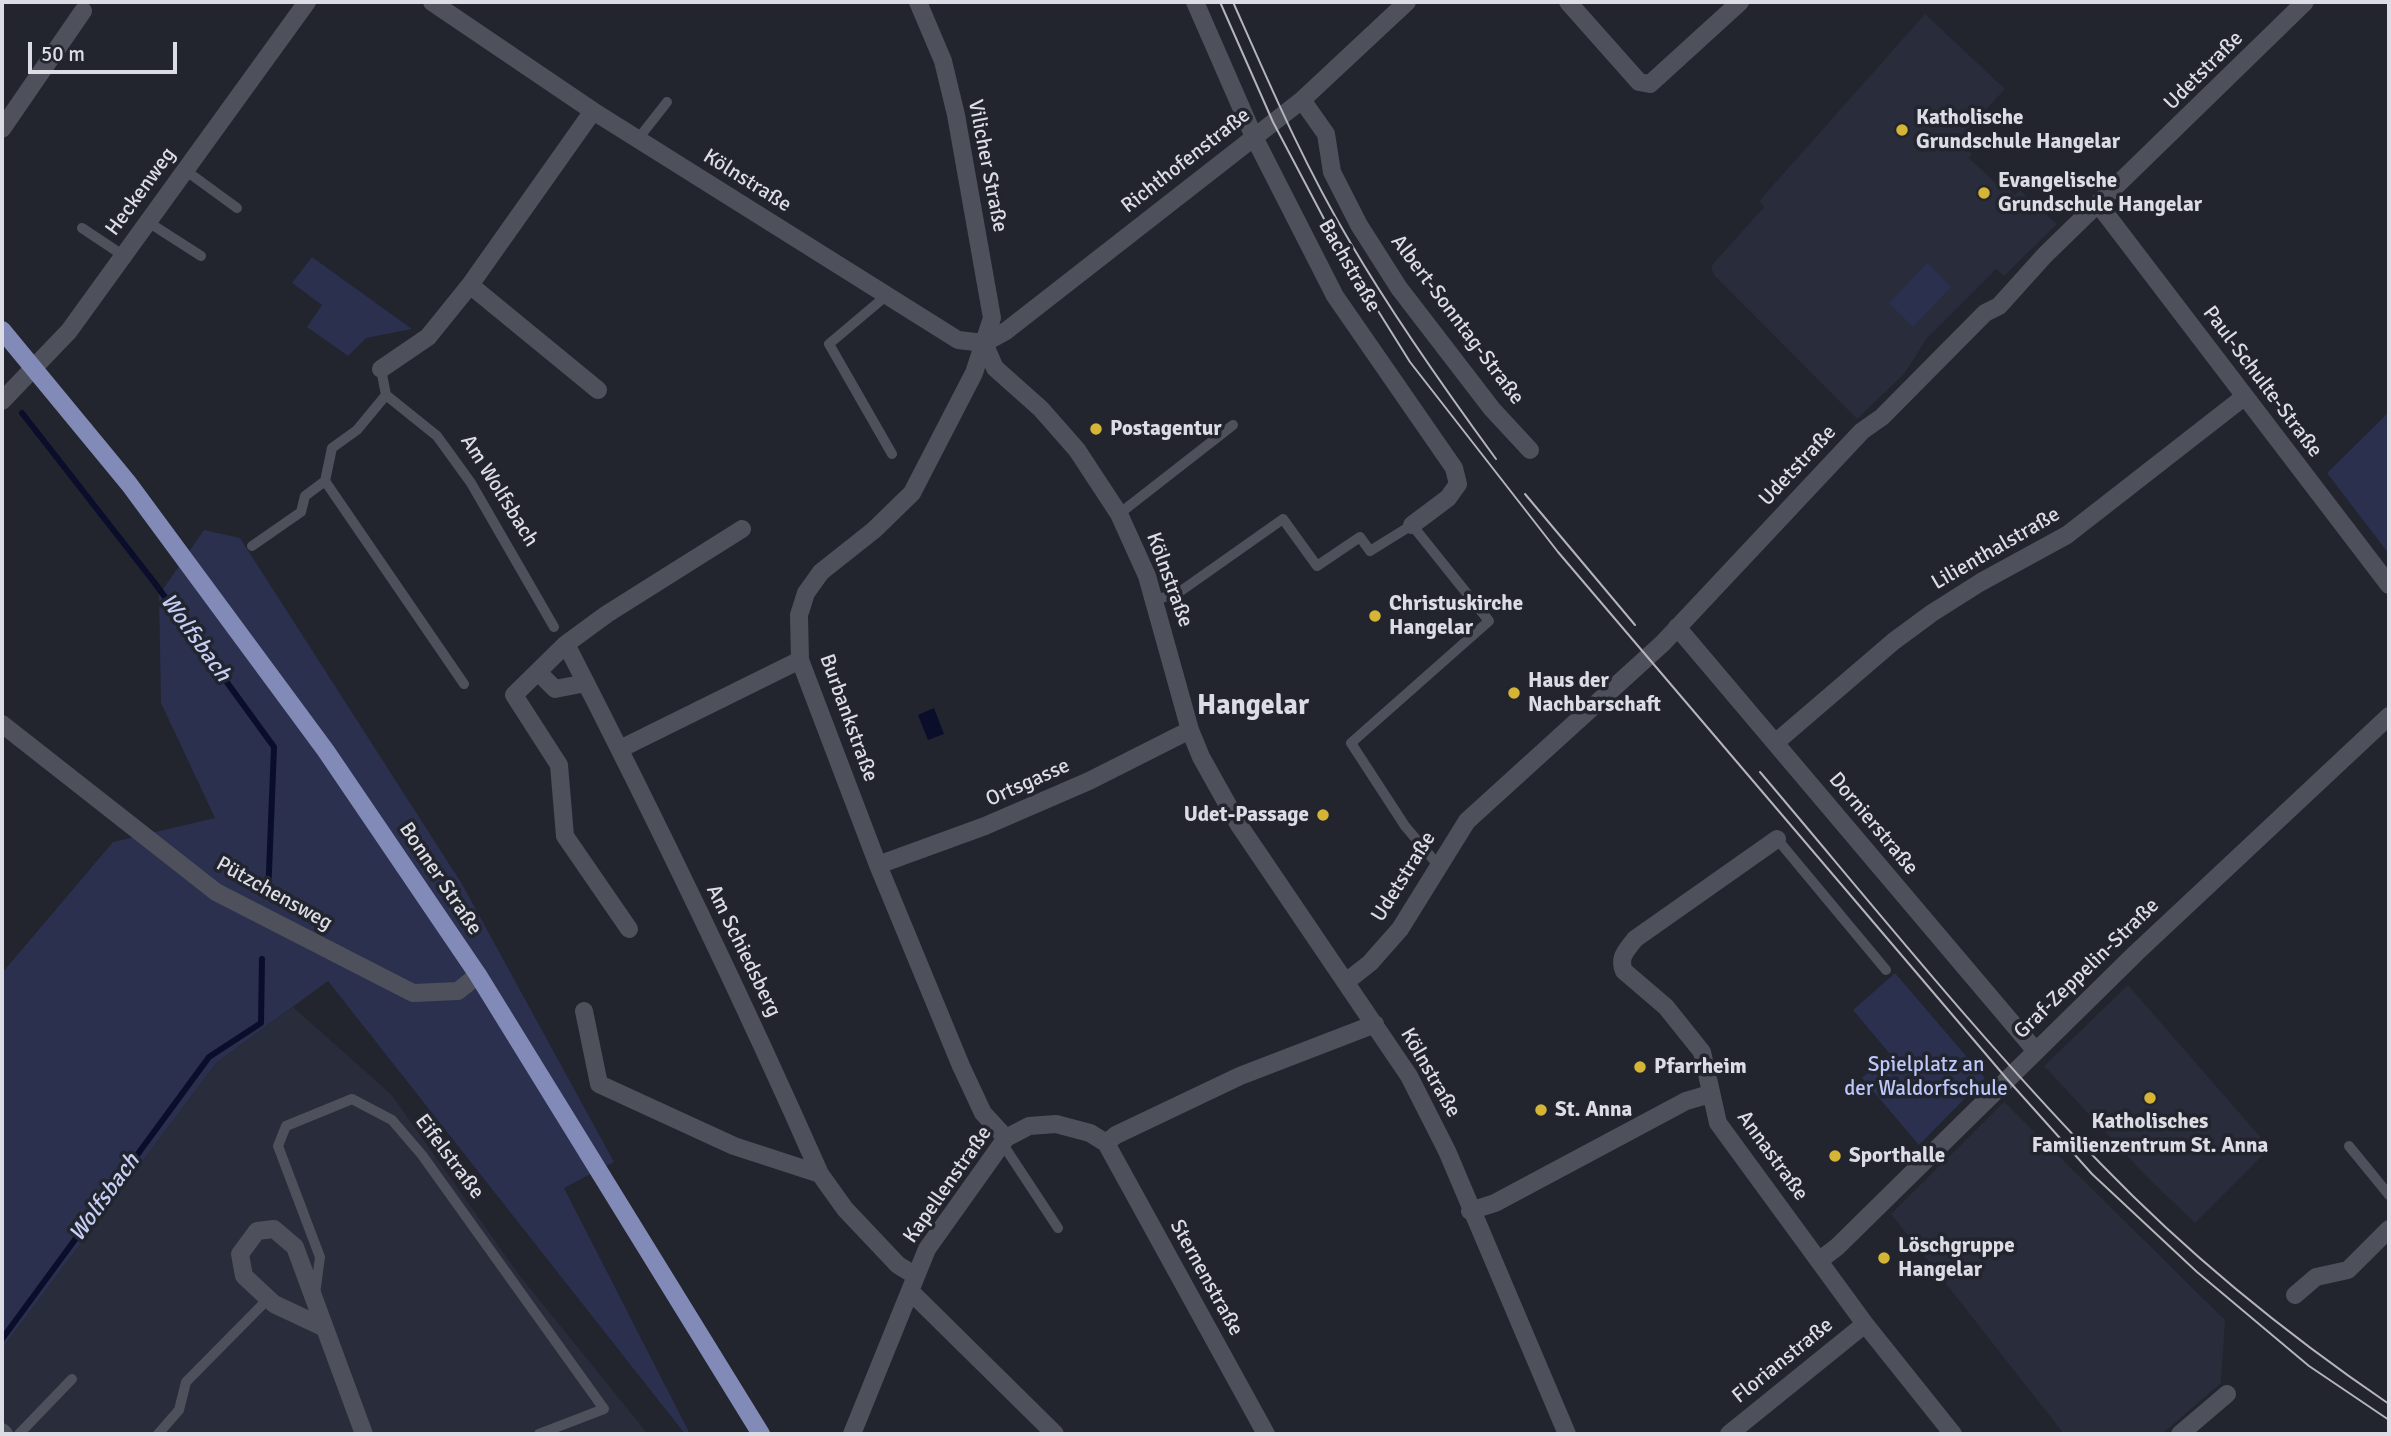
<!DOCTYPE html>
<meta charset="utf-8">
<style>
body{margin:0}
#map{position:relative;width:2391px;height:1436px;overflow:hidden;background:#22242e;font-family:Signika,sans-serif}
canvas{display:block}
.frame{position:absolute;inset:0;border:4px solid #dcdde4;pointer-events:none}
.scale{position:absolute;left:28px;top:42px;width:149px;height:32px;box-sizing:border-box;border:4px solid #dcdde4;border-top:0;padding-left:9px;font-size:21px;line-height:24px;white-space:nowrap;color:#dcdde4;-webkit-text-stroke:5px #22242e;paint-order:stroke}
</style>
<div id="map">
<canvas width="2391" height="1436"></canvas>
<div class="frame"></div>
<div class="scale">50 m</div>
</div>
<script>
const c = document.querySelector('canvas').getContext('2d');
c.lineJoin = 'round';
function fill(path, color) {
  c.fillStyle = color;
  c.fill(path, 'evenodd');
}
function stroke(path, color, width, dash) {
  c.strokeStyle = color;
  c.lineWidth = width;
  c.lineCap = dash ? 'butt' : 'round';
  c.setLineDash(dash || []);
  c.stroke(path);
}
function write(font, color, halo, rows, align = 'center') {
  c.font = font + ' Signika,sans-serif';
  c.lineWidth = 7;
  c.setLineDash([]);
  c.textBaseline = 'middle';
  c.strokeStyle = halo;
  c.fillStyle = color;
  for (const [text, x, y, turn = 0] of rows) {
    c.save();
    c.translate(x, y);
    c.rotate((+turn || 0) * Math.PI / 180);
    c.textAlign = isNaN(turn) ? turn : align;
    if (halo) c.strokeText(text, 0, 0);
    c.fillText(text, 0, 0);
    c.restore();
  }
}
const built = new Path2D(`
 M 1925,14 L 2005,89 L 1957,141 L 1972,154 L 1969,158 L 2002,189 L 2006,186 L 2015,195 L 2020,190 L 2057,224 L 2004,276 L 1996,269 L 1927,338 L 1905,373 L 1857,419 L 1714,275 L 1711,266 L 1764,207 L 1759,201 Z
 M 2128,985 L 2270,1148 L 2195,1223 L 2146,1176 L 2044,1066 Z
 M 293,1007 L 391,1094 L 520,1276 L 648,1434 L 2,1434 L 2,1349 L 216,1063 Z
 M 2004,1102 L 2225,1320 L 2221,1383 L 2162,1434 L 2064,1434 L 1891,1214 Z`);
const green = new Path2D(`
 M 312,257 L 412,329 L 366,338 L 348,356 L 307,327 L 322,305 L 292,283 Z
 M 1927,263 L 1951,287 L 1913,327 L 1889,303 Z
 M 2389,412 L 2389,554 L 2327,473 Z
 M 204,530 L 240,538 L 462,884 L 614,1162 L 564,1188 L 690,1434 L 685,1434 L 328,981 L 216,1063 L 2,1349 L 2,973 L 113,842 L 215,818 L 161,703 L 159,595 Z
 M 1895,973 L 1985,1078 L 1919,1145 L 1862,1078 L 1890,1054 L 1853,1010 Z`);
const water = new Path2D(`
 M 934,708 L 944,734 L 928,740 L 918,715 Z`);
const stream = new Path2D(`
 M 22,413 L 154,582 L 274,747 L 268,896
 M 2,1339 L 209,1057 L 261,1023 L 262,959`);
const lane = new Path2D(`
 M 638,139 L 667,102
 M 185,170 L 237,208
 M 148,222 L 201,256
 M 82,228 L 124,256
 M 887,295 L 829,344 L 892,454
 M 381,369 L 386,395 L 357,430 L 332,448 L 325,481 L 464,684
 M 386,395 L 437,436 L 471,483 L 554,627
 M 1119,514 L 1233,425
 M 252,546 L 301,512 L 305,496 L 325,481
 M 1155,600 L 1178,593 L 1283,519 L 1317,566 L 1360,537 L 1370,551 L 1412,525 L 1489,621 L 1351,743 L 1405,826 L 1438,865
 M 1777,839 L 1886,970
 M 1002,1143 L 1058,1228
 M 2349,1146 L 2389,1195
 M 315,1294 L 320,1257 L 278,1146 L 286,1126 L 352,1099 L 392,1120 L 422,1155 L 604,1409 L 539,1434
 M 19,1434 L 72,1379
 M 158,1434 L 179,1410 L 186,1382 L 268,1299`);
const street = new Path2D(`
 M 432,2 L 593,111 L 958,340 L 984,343
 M 918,2 L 943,61 L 956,115 L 992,318 L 974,373 L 912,493 L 874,530 L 821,572 L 806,593 L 799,615 L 800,660 L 878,865 L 961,1066 L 983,1113 L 1006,1138
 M 1195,2 L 1254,137 L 1335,296 L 1454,468 L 1458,484 L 1448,498 L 1412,525
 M 1568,2 L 1639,82 L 1650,84 L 1740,2
 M 1302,100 L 1326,134 L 1332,172 L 1359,225 L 1399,288 L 1492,409 L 1530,450
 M 2,129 L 83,11
 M 2099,205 L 2389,585
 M 470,285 L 598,390
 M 984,343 L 995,368 L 1041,409 L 1077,450 L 1119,514 L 1147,576 L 1190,730 L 1201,757 L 1239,825 L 1409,1076 L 1447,1151 L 1567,1434
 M 984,343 L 1006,331 L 1302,100 L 1407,2
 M 381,369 L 428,337 L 470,285 L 593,111
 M 2,401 L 69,331 L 307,2
 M 742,529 L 607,614 L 566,644 C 656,819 741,995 820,1174
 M 1677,627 L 2035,1050
 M 566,644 L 514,695 L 559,765 L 565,836 L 629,929
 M 538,672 L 555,689 L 586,683
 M 2,724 L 216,892 L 413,993 L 458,991 L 478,975
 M 1775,743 L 1894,641 L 1932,613 L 1981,582 L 2067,535 L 2244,397
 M 620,749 L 800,660
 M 1777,839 L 1635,939 C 1627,950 1618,957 1624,971 L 1666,1007 L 1702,1052 L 1718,1123 L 1865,1324 L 1953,1434
 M 878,865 L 985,826 L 1089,781 L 1190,730
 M 1347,981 L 1370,963 L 1400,929 L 1467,821 L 1663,643 L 1862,431 L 1882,417 L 1985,313 L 1999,306 L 2045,255 L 2305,2
 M 584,1011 L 599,1084 L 734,1146 L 820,1174 L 845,1209 L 898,1265 L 916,1276
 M 1106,1143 L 1266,1434
 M 1106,1143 L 1116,1135 L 1240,1076 L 1375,1024
 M 1470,1211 L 1495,1203 L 1686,1101 L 1710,1094
 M 1820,1260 L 1837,1247 L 2136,953 L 2389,716
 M 910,1291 L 1055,1434
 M 2295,1295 L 2316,1277 L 2348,1270 L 2389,1229
 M 323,1327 L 274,1304 L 244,1276 L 240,1254 L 257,1231 L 274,1229 L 295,1247 L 364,1434
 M 2,1432 L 4,1434
 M 852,1434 L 927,1249 L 1006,1138 L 1029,1126 L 1056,1124 L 1090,1133 L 1106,1143
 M 1729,1434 L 1865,1324
 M 2180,1434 L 2227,1394`);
const primary = new Path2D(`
 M 2,330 L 129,484 L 326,751 L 478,975 L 761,1434`);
const tram = new Path2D(`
 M 1220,2 L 1273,122 L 1342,253 L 1410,362 L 1558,552 L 2007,1079 L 2092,1174 L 2197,1272 L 2309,1366 L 2389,1420
 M 1233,2 C 1269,83 1304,165 1350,242 C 1394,317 1444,388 1496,459
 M 1525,494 L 1635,625
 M 1760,772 C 1872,904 1980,1039 2101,1164 C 2188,1254 2286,1334 2389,1404`);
const markers = [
 [1902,130,7,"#d5b535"],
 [1984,193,7,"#d5b535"],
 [1096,429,7,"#d5b535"],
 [1375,616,7,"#d5b535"],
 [1514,693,7,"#d5b535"],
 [1323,815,7,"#d5b535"],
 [1640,1067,7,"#d5b535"],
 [2150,1098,7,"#d5b535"],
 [1541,1110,7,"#d5b535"],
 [1835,1156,7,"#d5b535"],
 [1884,1258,7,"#d5b535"]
];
const streetNames = [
 ["Udetstraße",2204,71,-45],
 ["Richthofenstraße",1186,161,-38],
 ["Vilicher Straße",987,166,79],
 ["Kölnstraße",747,181,32],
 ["Heckenweg",141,192,-54],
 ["Bachstraße",1349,266,60],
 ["Albert-Sonntag-Straße",1457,320,53],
 ["Paul-Schulte-Straße",2262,382,53],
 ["Udetstraße",1798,466,-47],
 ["Am Wolfsbach",499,491,58],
 ["Lilienthalstraße",1996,549,-30],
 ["Kölnstraße",1169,580,70],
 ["Burbankstraße",848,718,70],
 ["Ortsgasse",1028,783,-24],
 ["Dornierstraße",1873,824,50],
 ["Udetstraße",1404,877,-58],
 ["Bonner Straße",440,879,56],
 ["Pützchensweg",274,894,29],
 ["Am Schiedsberg",743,951,64],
 ["Graf-Zeppelin-Straße",2087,969,-44],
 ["Kölnstraße",1430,1073,60],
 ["Annastraße",1772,1156,54],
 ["Eifelstraße",449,1157,53],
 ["Kapellenstraße",948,1185,-55],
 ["Sternenstraße",1206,1278,61],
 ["Florianstraße",1783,1361,-39]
];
const poiNames = [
 ["Katholische",1916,118],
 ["Grundschule Hangelar",1916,142],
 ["Evangelische",1998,181],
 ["Grundschule Hangelar",1998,205],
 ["Postagentur",1110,429],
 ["Christuskirche",1389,604],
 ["Hangelar",1389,628],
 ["Haus der",1528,681],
 ["Nachbarschaft",1528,705],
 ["Udet-Passage",1309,815,"right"],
 ["Pfarrheim",1654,1067],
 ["St. Anna",1555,1110],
 ["Katholisches",2150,1122,"center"],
 ["Familienzentrum St. Anna",2150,1146,"center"],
 ["Sporthalle",1849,1156],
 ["Löschgruppe",1898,1246],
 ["Hangelar",1898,1270]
];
const parkNames = [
 ["Spielplatz an",1926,1065],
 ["der Waldorfschule",1926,1089]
];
const waterNames = [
 ["Wolfsbach",195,638,54],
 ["Wolfsbach",105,1198,-54]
];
const districtNames = [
 ["Hangelar",1253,707]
];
fill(built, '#282c3b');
fill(green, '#2a304d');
fill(water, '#0b0e2b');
stroke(stream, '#0b0e2b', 6);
stroke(lane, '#4e505b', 10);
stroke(street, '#4e505b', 18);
stroke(primary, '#828bb7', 18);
stroke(tram, '#b3b4bc', 2);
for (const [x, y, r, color] of markers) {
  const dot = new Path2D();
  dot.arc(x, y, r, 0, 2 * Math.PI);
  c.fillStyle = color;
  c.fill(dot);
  stroke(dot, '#22242e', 2.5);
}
write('21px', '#dcdde4', '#22242e', streetNames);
write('bold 21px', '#dcdde4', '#22242e', poiNames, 'left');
write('21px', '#bdc9fa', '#22242e', parkNames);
write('italic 23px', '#c5cef4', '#22242e', waterNames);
write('bold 28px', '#dcdde4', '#22242e', districtNames);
</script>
